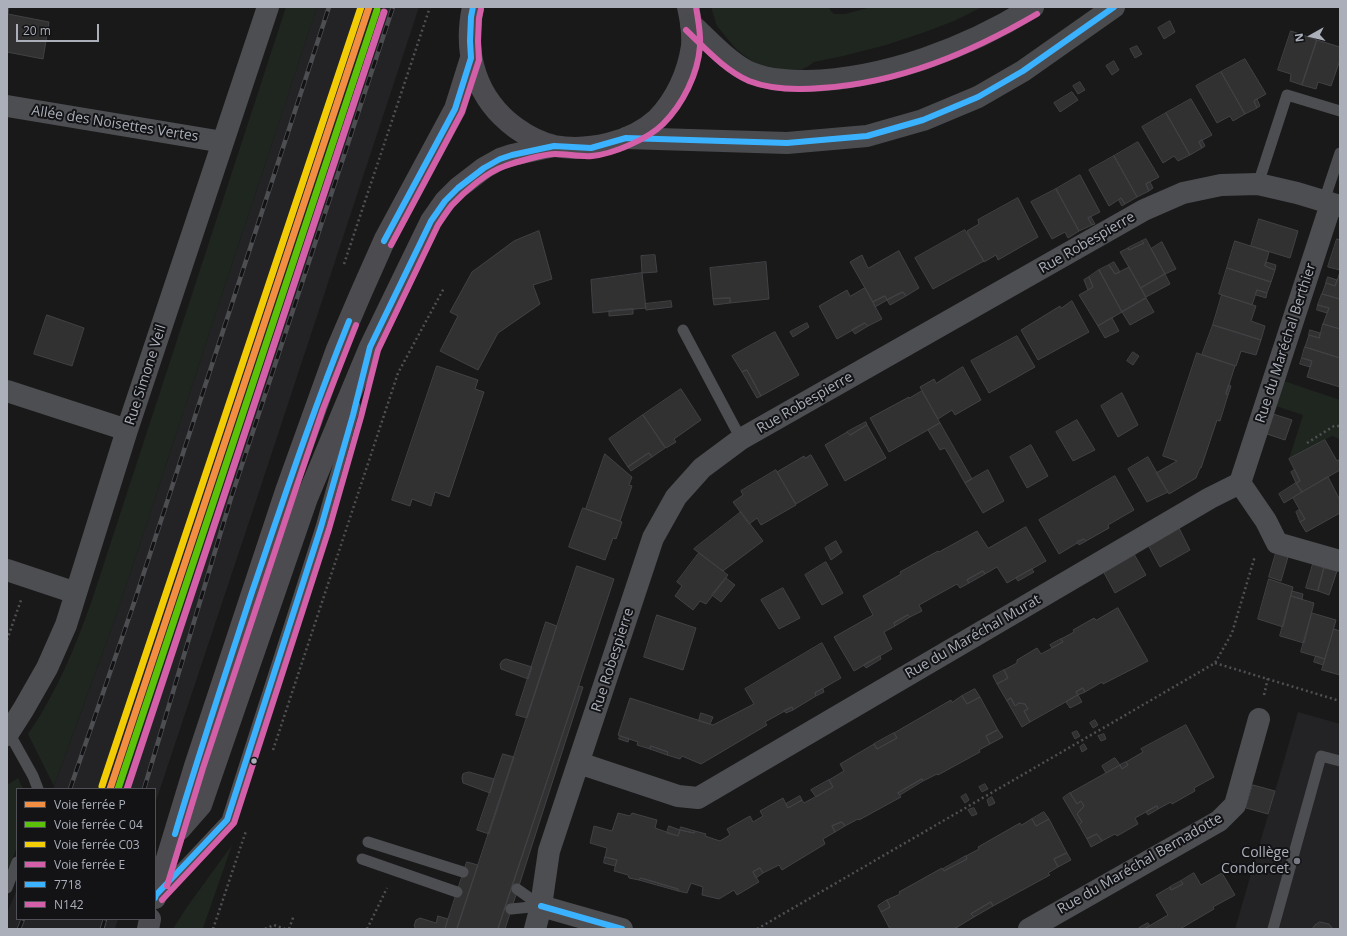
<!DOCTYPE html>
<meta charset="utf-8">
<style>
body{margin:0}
#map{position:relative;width:1347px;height:936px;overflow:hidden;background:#191919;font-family:"Open Sans",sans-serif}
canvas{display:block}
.frame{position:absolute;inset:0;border:8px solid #aaafba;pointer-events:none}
.legend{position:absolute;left:16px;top:788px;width:140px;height:132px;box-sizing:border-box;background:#131315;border:1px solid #4f5157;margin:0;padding:5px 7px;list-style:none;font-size:12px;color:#aaafba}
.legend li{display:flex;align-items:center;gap:8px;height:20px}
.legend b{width:20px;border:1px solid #4f5157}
.north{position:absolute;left:1291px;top:16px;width:40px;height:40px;-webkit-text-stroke:3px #131315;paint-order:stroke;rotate:262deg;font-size:11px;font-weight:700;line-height:16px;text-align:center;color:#aaafba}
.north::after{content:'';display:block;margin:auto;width:14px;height:18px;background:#aaafba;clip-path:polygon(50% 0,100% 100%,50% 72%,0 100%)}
.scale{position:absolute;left:16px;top:24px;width:83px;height:18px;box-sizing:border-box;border:2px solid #aaafba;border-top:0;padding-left:5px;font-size:12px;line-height:14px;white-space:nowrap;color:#aaafba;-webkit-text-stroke:3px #131315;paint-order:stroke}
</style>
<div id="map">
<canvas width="1347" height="936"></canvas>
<div class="frame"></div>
<ul class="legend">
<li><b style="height:5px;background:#f28e42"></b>Voie ferrée P</li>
<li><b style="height:5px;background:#5bc109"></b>Voie ferrée C 04</li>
<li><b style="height:5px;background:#f2cc05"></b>Voie ferrée C03</li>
<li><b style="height:5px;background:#d45fa9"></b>Voie ferrée E</li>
<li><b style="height:5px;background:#3bb2ff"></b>7718</li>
<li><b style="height:5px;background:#d45fa9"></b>N142</li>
</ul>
<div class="north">N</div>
<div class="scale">20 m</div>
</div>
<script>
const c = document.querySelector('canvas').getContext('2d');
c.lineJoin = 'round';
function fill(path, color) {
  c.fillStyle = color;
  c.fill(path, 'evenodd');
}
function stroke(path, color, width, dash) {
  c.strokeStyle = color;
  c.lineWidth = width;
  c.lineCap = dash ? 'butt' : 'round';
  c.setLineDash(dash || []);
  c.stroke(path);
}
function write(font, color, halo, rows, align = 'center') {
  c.font = font + ' "Open Sans",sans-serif';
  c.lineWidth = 4;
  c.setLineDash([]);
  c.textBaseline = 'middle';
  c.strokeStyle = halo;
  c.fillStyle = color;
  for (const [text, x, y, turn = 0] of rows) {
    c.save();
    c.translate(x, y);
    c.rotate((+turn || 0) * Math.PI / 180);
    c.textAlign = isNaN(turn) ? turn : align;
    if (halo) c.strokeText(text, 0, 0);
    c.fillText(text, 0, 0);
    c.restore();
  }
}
const built = new Path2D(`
 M 317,7 L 419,7 L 252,513 L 155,804 L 155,789 L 53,789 L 116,616 Z
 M 1298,712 L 1340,724 L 1340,929 L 1235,929 Z
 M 17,889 L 17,919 L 118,919 L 115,929 L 7,929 L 7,913 Z`);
const green = new Path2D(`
 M 286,7 L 317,7 L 116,616 L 54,786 L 28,734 C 57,692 75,648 92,600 Z
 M 711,7 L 829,7 L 830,10 L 834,14 L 845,14 L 871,7 L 982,7 L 954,21 L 925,32 L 886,45 L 843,56 L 814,62 L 807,67 L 797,72 L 786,72 L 757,65 L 736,49 L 717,26 Z
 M 1284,381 L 1340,400 L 1340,439 L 1332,436 L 1289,459 L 1303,415 L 1276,406 Z
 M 18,778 L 23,789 L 17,789 L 17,847 L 7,873 L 7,785 Z
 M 232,845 L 203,928 L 173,929 L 187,907 Z`);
const building = new Path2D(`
 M 7,7 L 9,7 L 8,14 L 49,22 L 43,59 L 7,52 Z
 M 1170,21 L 1175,32 L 1164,39 L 1158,28 Z
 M 1291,31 L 1317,40 L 1302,85 L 1290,81 L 1291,74 L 1278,70 Z
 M 1317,40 L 1340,47 L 1340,60 L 1331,86 L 1318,82 L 1316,89 L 1302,85 Z
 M 1137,46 L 1142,54 L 1135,58 L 1130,49 Z
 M 1245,59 L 1266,94 L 1254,101 L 1257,108 L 1245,114 L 1221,72 Z
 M 1114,61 L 1119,70 L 1112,75 L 1106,66 Z
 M 1221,72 L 1245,114 L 1233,121 L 1230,116 L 1217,123 L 1196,86 Z
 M 1080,82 L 1085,90 L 1078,94 L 1073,86 Z
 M 1072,92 L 1078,100 L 1060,112 L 1054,103 Z
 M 1191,99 L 1212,135 L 1199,142 L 1202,148 L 1190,155 L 1166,113 Z
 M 1257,99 L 1260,106 L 1257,108 L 1254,101 Z
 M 1166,113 L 1190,155 L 1178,161 L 1174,156 L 1163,163 L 1142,127 Z
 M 1202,140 L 1205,146 L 1202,148 L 1199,142 Z
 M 1138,142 L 1159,177 L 1146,184 L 1149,191 L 1137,197 L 1114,156 Z
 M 1114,156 L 1137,197 L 1125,204 L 1121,198 L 1109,206 L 1089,170 Z
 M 1080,175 L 1100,212 L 1088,218 L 1092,225 L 1079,231 L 1056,189 Z
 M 1150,182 L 1153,188 L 1149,191 L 1146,184 Z
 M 1056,189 L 1079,231 L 1068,238 L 1065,232 L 1052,239 L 1031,202 Z
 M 1018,198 L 1038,237 L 998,260 L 996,255 L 984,262 L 967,231 L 979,224 L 978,220 Z
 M 1121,198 L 1125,204 L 1122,206 L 1119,201 Z
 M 1091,217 L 1095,224 L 1092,225 L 1088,218 Z
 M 1259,219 L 1298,231 L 1290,258 L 1251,246 Z
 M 965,230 L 984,261 L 933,289 L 915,258 Z
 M 539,231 L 552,279 L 533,285 L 540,304 L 498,333 L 478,370 L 440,351 L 458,316 L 450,312 L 472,272 L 514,241 Z
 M 1146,239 L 1165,274 L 1141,288 L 1120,252 L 1128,248 L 1129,250 L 1144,243 L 1142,241 Z
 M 1337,239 L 1340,240 L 1340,270 L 1328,267 Z
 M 1142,241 L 1144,243 L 1129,250 L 1128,248 Z
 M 1235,241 L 1269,252 L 1265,266 L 1275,270 L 1271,282 L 1227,268 Z
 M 1162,242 L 1176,269 L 1165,274 L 1151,249 Z
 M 899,251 L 919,288 L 906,296 L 903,292 L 887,300 L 885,296 L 873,302 L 850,262 L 862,255 L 868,268 Z
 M 655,255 L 657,272 L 642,273 L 641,256 Z
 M 766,262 L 769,299 L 730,303 L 730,298 L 713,299 L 710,268 Z
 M 1114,262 L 1120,272 L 1115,274 L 1109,265 Z
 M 1266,262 L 1276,265 L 1275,270 L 1265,266 Z
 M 1109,265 L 1115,274 L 1129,267 L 1146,298 L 1122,312 L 1099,270 Z
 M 1227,268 L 1271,282 L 1267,293 L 1257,290 L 1252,305 L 1219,294 Z
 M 1099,270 L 1122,312 L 1098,326 L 1079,295 L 1093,287 L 1089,277 Z
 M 1340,272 L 1340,299 L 1322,294 L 1326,283 L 1335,286 Z
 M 642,273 L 646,308 L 593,313 L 591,280 Z
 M 1165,274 L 1170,284 L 1146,297 L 1141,288 Z
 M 1089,277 L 1093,287 L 1088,290 L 1084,280 Z
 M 1328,277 L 1337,280 L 1335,286 L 1326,283 Z
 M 865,288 L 882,319 L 868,326 L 865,323 L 837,339 L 819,306 L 847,290 L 850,296 Z
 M 1257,290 L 1267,293 L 1266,298 L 1256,295 Z
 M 903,292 L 906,296 L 890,305 L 887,300 Z
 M 1322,294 L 1340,299 L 1340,329 L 1323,324 L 1329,308 L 1318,305 Z
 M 1222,295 L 1256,306 L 1251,321 L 1265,326 L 1261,340 L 1213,325 Z
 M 885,296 L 887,300 L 875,307 L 873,302 Z
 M 730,298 L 730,303 L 714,305 L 713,299 Z
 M 1146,298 L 1154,312 L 1130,325 L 1122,312 Z
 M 671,301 L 672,307 L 646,310 L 645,304 Z
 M 1072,301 L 1089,332 L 1038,360 L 1021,330 L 1060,306 L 1061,308 Z
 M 1318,305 L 1329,308 L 1327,313 L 1317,310 Z
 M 633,309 L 633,314 L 609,316 L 609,311 Z
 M 47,315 L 84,328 L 72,366 L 34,354 Z
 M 1112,318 L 1119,331 L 1105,338 L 1098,326 Z
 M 807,323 L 809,327 L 793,337 L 790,332 Z
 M 865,323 L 868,326 L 855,334 L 852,330 Z
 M 1323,324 L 1340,329 L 1340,358 L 1305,347 L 1309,335 L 1319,338 Z
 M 1213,325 L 1261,340 L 1256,355 L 1241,351 L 1236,366 L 1202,355 Z
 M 1310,330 L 1320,333 L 1319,338 L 1309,335 Z
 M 775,332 L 799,375 L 761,396 L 747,370 L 742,372 L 732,356 Z
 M 1017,336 L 1035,367 L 989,393 L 971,361 Z
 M 1305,347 L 1340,358 L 1340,387 L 1307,377 L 1312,361 L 1302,358 Z
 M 1133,352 L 1139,356 L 1133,365 L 1127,361 Z
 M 1197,353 L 1235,366 L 1226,394 L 1228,395 L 1220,421 L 1217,420 L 1201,468 L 1200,468 L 1196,478 L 1169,494 L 1156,473 L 1177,461 L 1163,456 Z
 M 1302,358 L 1312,361 L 1310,367 L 1300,364 Z
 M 437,366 L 478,380 L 475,389 L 484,392 L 449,497 L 435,492 L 431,506 L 412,499 L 410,506 L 392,500 Z
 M 963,367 L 981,400 L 955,415 L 952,410 L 938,419 L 920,387 L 934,379 L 936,383 Z
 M 747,370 L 761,396 L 757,398 L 742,372 Z
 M 1229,385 L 1231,386 L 1228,395 L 1226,394 Z
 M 681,389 L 701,420 L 674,439 L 676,442 L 666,448 L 643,415 Z
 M 922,391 L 940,423 L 889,452 L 870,418 L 909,397 L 909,398 Z
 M 1122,393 L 1138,425 L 1118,437 L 1101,406 Z
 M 1273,414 L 1292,420 L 1285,440 L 1267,434 Z
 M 643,415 L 665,448 L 652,457 L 649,453 L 628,467 L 609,439 Z
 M 1077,420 L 1095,450 L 1073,461 L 1056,432 Z
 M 866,422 L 867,425 L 850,435 L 847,432 Z
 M 940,423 L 972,479 L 965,483 L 945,448 L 940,450 L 928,430 Z
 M 867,425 L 886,458 L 845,481 L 825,445 L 847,432 L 850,435 Z
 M 1325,440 L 1337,461 L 1340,459 L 1340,470 L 1302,492 L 1296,483 L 1300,481 L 1289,459 Z
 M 1031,445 L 1048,476 L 1027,488 L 1010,457 Z
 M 649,453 L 652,457 L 631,471 L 628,467 Z
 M 605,454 L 632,477 L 629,485 L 632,486 L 620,521 L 586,509 Z
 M 811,455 L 828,485 L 796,504 L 777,472 L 804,456 L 805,458 Z
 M 1148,457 L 1168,492 L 1147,502 L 1128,469 Z
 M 776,470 L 796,505 L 761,525 L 757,518 L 749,524 L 733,502 L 743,495 L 741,491 Z
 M 988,470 L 1004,501 L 983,513 L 965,483 Z
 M 1295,470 L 1300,481 L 1296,483 L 1291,472 Z
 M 1115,476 L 1134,510 L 1108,525 L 1109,528 L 1086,541 L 1084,539 L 1059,554 L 1039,520 Z
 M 1328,477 L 1340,500 L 1340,513 L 1306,532 L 1300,522 L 1305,519 L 1293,498 Z
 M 1296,483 L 1302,492 L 1284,503 L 1279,494 Z
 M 583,508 L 622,522 L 616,539 L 613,538 L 605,560 L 569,547 Z
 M 1299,510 L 1305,519 L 1300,522 L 1296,512 Z
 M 741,512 L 763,541 L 723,571 L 694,549 Z
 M 1026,527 L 1046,561 L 1007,583 L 997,567 L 985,574 L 983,571 L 967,580 L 969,583 L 960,588 L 957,584 L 919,605 L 922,611 L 910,617 L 908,615 L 894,623 L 895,626 L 884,632 L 892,649 L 854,671 L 834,637 L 873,615 L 863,596 L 901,574 L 900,572 L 938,551 L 939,552 L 977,531 L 988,548 Z
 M 1179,528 L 1190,550 L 1160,567 L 1148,545 Z
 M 1084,539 L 1086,541 L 1079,545 L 1077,542 Z
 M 836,541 L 842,552 L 831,560 L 825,548 Z
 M 699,553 L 728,575 L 706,604 L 700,601 L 693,610 L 675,596 L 682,586 L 677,582 Z
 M 1276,553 L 1288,557 L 1281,581 L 1269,577 Z
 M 1134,554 L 1146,575 L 1115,593 L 1103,571 Z
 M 826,562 L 843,593 L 822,605 L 805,575 Z
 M 1313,564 L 1324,568 L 1318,591 L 1306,588 Z
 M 577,566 L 614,579 L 498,929 L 457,929 Z
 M 1324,568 L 1337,571 L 1329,595 L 1318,591 Z
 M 1032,569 L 1034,572 L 1018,581 L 1016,578 Z
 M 983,571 L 985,574 L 969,583 L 967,580 Z
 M 726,578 L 735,585 L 721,602 L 712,595 Z
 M 1269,579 L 1293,587 L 1283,627 L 1258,619 Z
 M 783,588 L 800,618 L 779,629 L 761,600 Z
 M 1292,591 L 1303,594 L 1302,599 L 1291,596 Z
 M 1291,596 L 1314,603 L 1304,643 L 1280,636 Z
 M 1118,608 L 1148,661 L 1103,684 L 1102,682 L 1085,692 L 1083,688 L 1076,692 L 1078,695 L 1030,722 L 1024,711 L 1028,709 L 1025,704 L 1019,703 L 1015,706 L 1011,698 L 1007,701 L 997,684 L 1008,678 L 1004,670 L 1017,663 L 1017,660 L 1037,648 L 1041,654 L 1063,642 L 1061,639 L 1074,632 L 1073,630 L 1094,618 L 1096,620 Z
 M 1312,613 L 1336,620 L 1325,659 L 1301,652 Z
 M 657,615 L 696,628 L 683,670 L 644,657 Z
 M 908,615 L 910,617 L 895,626 L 894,623 Z
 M 546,622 L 557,626 L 527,718 L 516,715 Z
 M 1334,629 L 1340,631 L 1340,675 L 1322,670 Z
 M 1061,639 L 1063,642 L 1052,648 L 1050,645 Z
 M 822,643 L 841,678 L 815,693 L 816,696 L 793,710 L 792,707 L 765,722 L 767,725 L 701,764 L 682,756 L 680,759 L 667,755 L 668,752 L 651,746 L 650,749 L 637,745 L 638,742 L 618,735 L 630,698 L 713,725 L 754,704 L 745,689 Z
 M 880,656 L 881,659 L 866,668 L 864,665 Z
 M 1316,656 L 1325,659 L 1323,665 L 1314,662 Z
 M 506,659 L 532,667 L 528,679 L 501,669 L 500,664 L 502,661 Z
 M 1004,670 L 1008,678 L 997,684 L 993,676 Z
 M 579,686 L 583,687 L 505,929 L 498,929 Z
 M 1083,688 L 1085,692 L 1078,695 L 1076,692 Z
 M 823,689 L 824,692 L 816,696 L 815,693 Z
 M 975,689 L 980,697 L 967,704 L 962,696 Z
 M 1078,695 L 1082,702 L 1070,708 L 1066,702 Z
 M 962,696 L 967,704 L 980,697 L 998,730 L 986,736 L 990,744 L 979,750 L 980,752 L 938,775 L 937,774 L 923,781 L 922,779 L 898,793 L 901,797 L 859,820 L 858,819 L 845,826 L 842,822 L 832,826 L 835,832 L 823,839 L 825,844 L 782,870 L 779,865 L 763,873 L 760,868 L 753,872 L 759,882 L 737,895 L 734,890 L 719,899 L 702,895 L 703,887 L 691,883 L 687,893 L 678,891 L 678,889 L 641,878 L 639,880 L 629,878 L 628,875 L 614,871 L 617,860 L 605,857 L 607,848 L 590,843 L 594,826 L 612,831 L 618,813 L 630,816 L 632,813 L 657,820 L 655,828 L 678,836 L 680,830 L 694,833 L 695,831 L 706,834 L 705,836 L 720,841 L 730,835 L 727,829 L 750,816 L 753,822 L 763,816 L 760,811 L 783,798 L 788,808 L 802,800 L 804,803 L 833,787 L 829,780 L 844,771 L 840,764 L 874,744 L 877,749 L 897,738 L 894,733 L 951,700 L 952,702 Z
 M 1011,698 L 1015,706 L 1019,703 L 1025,704 L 1028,709 L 1024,711 L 1030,722 L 1022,727 L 1007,701 Z
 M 792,707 L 793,710 L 786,713 L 784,711 Z
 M 701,713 L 713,717 L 710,724 L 699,721 Z
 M 1095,720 L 1098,725 L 1093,728 L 1090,723 Z
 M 1186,725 L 1214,777 L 1194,788 L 1195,791 L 1172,804 L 1171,802 L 1158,809 L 1157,806 L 1135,818 L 1138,824 L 1117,836 L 1115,834 L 1102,841 L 1097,834 L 1087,839 L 1079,825 L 1082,822 L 1077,814 L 1084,806 L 1081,801 L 1077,804 L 1070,793 L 1120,765 L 1122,769 L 1128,765 L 1126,762 L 1143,752 L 1141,749 Z
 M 998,730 L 1003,737 L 990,744 L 986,736 Z
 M 1077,731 L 1080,736 L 1075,739 L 1072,733 Z
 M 894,733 L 897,738 L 877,749 L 874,744 Z
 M 1104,734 L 1106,739 L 1101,741 L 1098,736 Z
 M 620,736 L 629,739 L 628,742 L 619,739 Z
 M 1084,744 L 1087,749 L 1082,752 L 1080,747 Z
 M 651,746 L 668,752 L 667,755 L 650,749 Z
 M 503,754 L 514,757 L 489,834 L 477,830 Z
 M 1115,758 L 1120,765 L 1106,773 L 1102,766 Z
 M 1126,762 L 1128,765 L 1122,769 L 1120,765 Z
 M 469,772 L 494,779 L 490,793 L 463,783 L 462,778 L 463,774 Z
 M 922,779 L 923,781 L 900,795 L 898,793 Z
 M 829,780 L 833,787 L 816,797 L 811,790 Z
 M 985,784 L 988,789 L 982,792 L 979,787 Z
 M 1253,785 L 1275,791 L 1268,814 L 1246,808 Z
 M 1070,793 L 1077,804 L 1081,801 L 1084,806 L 1077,814 L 1082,822 L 1079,825 L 1063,798 Z
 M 966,794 L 969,800 L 965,803 L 961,797 Z
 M 800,796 L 802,800 L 788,808 L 786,804 Z
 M 992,797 L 995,803 L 989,806 L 987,800 Z
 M 1157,806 L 1158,809 L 1148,815 L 1146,812 Z
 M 974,808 L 977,814 L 972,816 L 968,810 Z
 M 1044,812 L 1049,819 L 1036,826 L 1032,819 Z
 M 1032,819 L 1036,826 L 1049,819 L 1067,853 L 1054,859 L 1058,867 L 1048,873 L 1050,875 L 993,906 L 991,902 L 971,914 L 974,917 L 954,929 L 890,929 L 881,912 L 890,907 L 887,900 L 900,894 L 899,892 L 942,868 L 944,871 L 967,859 L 966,856 L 979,849 L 978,847 L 1020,823 L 1021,825 Z
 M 842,822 L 845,826 L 835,832 L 832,826 Z
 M 669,826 L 680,830 L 678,836 L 667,833 Z
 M 681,827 L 695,831 L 694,833 L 680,830 Z
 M 1097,834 L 1102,841 L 1091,847 L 1087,839 Z
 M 1067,853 L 1071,860 L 1058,867 L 1054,859 Z
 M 966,856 L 967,859 L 944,871 L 943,869 Z
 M 605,857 L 617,860 L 615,866 L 604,863 Z
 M 467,862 L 478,865 L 457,929 L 445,929 Z
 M 760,868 L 763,873 L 756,878 L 753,872 Z
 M 1194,873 L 1201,885 L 1222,873 L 1235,895 L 1213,907 L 1214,909 L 1180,929 L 1144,929 L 1168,915 L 1156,895 L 1170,887 L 1171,890 L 1183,884 L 1181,881 Z
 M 641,878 L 678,889 L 678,891 L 639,880 Z
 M 1181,881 L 1183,884 L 1171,890 L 1170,887 Z
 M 887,900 L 890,907 L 881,912 L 878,906 Z
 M 991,902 L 993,906 L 974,917 L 971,914 Z
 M 438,916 L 448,919 L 445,929 L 416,929 L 414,926 L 416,920 L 420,918 L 436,923 Z
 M 1320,922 L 1329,924 L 1333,929 L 1312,929 L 1315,925 Z
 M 1148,923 L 1150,926 L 1144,929 L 1139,929 L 1139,928 Z`);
const path = new Path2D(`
 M 344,264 L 430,7
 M 1307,443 L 1334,426 L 1340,426
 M 7,640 L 21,600
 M 1215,663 L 1340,701
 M 1264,695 L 1268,678
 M 273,750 L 398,373 L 444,288
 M 213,929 L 246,831
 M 265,929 L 274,925 L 285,929
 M 289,929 L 294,915
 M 367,929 L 387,888
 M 757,929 L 1215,663 L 1232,633 L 1255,556`);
const service = new Path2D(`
 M 1258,184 L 1287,95 L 1340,111
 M 1324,201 L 1340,153
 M 683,330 L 741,439
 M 9,733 L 33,776 L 38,789
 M 368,842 L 463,872
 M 362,859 L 457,892
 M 7,888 L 17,862
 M 163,888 L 227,820 L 321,527 L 355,406
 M 517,889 L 541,906
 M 511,909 L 541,906
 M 1273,929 L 1321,756 L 1340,761`);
const minor = new Path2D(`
 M 7,106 L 223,142
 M 7,391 L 127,430
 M 1240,483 L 1331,204
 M 1240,483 L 1266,521 L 1277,543 L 1340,561
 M 7,570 L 76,593
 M 7,735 L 23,710 L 47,668 L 66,625 L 127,430 L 268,7
 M 579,763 L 678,796 L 698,798 L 1210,498 L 1240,483
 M 541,906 L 622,929
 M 535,929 L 541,906 L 549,851 L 653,538 L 676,497 L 702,468 L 741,439 L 1144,210 L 1183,193 L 1221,185 L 1258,184 L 1297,193 L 1340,206
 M 1029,929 L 1219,821 L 1235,805 L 1259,719`);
const secondary = new Path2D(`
 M 473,7 C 463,54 476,99 516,128 C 527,136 541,143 554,146 C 588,152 631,143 657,119 C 676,100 688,73 692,46 C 693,33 691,20 688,7
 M 180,829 L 201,805 L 307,498 L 370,347 L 431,221 L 445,201 L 458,188 L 484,168 L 500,159 L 512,155 L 554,146
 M 155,898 L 195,766 L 286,491 L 337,349 L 361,293 L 385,239 L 455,109 L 471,58
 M 148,929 L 150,919`);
const trunk = new Path2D(`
 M 691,24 C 708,39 727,61 747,71 C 765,80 787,81 807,81 C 885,79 967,48 1033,7
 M 626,138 L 787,143 L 867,136 L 923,120 L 978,97 L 1023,71 L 1114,7`);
const rail = new Path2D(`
 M 70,789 L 135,600 L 329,7
 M 144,789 L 231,498 L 393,7
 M 19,929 L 23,919
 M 102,929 L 105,919`);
const bus1 = new Path2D(`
 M 384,241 L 455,109 L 471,58 L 470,41 L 471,17 L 473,7
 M 175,834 C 199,753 226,672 252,592 C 283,501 313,410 349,321
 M 155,898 L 156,895 L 227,820 L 321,527 L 353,415 L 370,347 L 431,221 L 445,201 L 458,188 L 484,168 L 500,159 L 512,155 L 554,146 L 591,148 L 626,138 L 787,143 L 867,136 L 923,120 L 978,97 L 1023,71 L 1114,7
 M 541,906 L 622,929`);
const bus2 = new Path2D(`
 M 686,30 C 705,48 724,70 749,81 C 772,90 797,90 821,88 C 899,83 970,53 1037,14
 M 391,245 L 462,112 L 479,60 L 478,41 L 479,18 L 481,9
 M 167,886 L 203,768 L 294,494 L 323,409 L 356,325
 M 162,900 L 234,823 L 329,529 L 361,417 L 378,350 L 438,225 C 442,219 447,211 452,205 C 465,191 487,172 505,166 C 516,162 544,154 555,154 C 567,154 580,157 592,156 C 613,154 648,139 663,124 C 683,104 698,74 700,46 C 701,33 698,20 696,7`);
const rail1 = new Path2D(`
 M 110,789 L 369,7`);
const rail2 = new Path2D(`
 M 118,789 L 377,10`);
const rail3 = new Path2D(`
 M 102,786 L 361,7`);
const rail4 = new Path2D(`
 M 127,789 L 384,12`);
const markers = [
 [254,761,3.5,"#aaafba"],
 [1297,861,4,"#777a82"]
];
const streetNames = [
 ["Allée des Noisettes Vertes",115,124,9],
 ["Rue Robespierre",1087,243,-30],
 ["Rue du Maréchal Berthier",1286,343,-72],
 ["Rue Simone Veil",146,375,-72],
 ["Rue Robespierre",805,403,-30],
 ["Rue du Maréchal Murat",973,637,-30],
 ["Rue Robespierre",613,660,-72],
 ["Rue du Maréchal Bernadotte",1140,864,-30]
];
const poiNames = [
 ["Collège",1289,853],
 ["Condorcet",1289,869]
];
fill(built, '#232325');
fill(green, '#1f2620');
fill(building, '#313131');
stroke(building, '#414245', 1);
stroke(path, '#4f5054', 2.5, [2, 3]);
stroke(service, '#4d4e52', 11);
stroke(minor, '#4d4e52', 22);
stroke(secondary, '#4c4c50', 22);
stroke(trunk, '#4a4b4e', 22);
stroke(rail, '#4d4e51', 4.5);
stroke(rail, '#131315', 3, [9]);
stroke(bus1, '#3bb2ff', 6);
stroke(bus2, '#d45fa9', 6);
stroke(rail1, '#f28e42', 7);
stroke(rail2, '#5bc109', 7);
stroke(rail3, '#f2cc05', 7);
stroke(rail4, '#d45fa9', 7);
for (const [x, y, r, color] of markers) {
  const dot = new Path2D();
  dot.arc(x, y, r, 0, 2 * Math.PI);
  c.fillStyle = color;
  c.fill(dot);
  stroke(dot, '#131315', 1.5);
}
write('14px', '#aaafba', '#131315', streetNames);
write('14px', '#aaafba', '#131315', poiNames, 'right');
</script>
